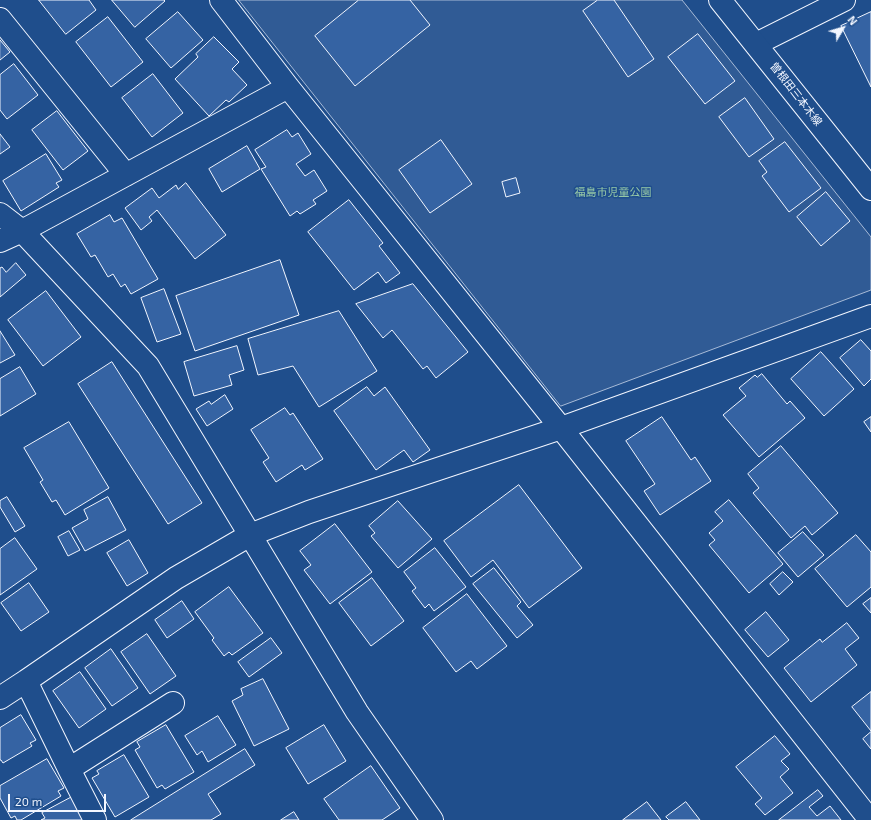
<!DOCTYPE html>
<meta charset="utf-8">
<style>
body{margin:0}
#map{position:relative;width:871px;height:820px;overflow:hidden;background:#1f4e8c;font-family:"Exo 2",sans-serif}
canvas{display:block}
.north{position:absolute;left:823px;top:8px;width:40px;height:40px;-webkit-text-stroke:3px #1f4e8c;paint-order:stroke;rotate:52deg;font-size:11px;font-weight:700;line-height:16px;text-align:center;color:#f2f6ff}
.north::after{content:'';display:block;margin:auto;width:14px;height:18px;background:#f2f6ff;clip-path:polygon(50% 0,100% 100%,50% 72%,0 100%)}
.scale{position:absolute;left:8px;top:794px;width:98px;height:18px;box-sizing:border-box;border:2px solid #f2f6ff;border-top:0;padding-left:5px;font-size:12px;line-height:14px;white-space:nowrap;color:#f2f6ff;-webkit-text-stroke:3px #1f4e8c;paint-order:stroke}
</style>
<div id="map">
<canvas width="871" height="820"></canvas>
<div class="north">N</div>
<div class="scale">20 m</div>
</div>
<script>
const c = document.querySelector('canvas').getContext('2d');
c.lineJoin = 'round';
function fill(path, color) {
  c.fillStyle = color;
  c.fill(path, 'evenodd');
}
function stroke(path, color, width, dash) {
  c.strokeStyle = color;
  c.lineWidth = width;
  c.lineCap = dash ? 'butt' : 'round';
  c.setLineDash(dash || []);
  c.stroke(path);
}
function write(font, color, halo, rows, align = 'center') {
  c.font = font + ' "Exo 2","Noto Sans JP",sans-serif';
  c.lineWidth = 3;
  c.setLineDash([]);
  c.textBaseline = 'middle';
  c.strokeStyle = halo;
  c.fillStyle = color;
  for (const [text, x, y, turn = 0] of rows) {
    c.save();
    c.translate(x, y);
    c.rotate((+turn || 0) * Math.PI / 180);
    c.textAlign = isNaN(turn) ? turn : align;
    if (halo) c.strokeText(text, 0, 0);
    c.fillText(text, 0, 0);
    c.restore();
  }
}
const green = new Path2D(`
 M 239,0 L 682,0 L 871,237 L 871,290 L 561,406 Z`);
const building = new Path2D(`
 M 39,0 L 89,0 L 96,10 L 66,34 Z
 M 112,0 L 164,0 L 165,1 L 135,27 Z
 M 359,0 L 410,0 L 430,25 L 355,86 L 315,36 Z
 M 598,0 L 614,0 L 654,59 L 628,77 L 583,11 Z
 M 178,12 L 203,40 L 171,68 L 146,39 Z
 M 871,12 L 871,87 L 841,26 Z
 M 108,17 L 143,62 L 111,87 L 76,42 Z
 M 698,34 L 735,81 L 705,104 L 668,57 Z
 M 214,37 L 239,62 L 232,69 L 247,85 L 229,102 L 226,100 L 209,116 L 175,79 L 198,57 L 196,54 Z
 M 0,40 L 10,52 L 0,60 Z
 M 14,64 L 38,95 L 7,119 L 0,110 L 0,75 Z
 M 153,74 L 183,113 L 152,137 L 122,98 Z
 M 745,98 L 774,139 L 749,157 L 719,117 Z
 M 57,111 L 88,151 L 63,170 L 32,130 Z
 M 287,130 L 292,137 L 298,133 L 311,154 L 296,164 L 305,176 L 314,170 L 327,191 L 313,200 L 316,204 L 300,214 L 297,211 L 290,216 L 261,169 L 266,167 L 255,150 Z
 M 0,134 L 10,147 L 0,154 Z
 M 441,140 L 472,184 L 430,213 L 399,170 Z
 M 785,142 L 821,188 L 789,212 L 762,176 L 767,172 L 759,161 Z
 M 247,146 L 260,169 L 222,192 L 209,169 Z
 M 46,154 L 62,180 L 56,183 L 59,187 L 21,211 L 3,181 Z
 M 516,178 L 520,193 L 506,197 L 502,182 Z
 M 186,183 L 226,235 L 195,259 L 157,210 L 149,217 L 152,221 L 141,230 L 125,208 L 152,188 L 159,198 L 176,185 L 178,189 Z
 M 826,192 L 850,221 L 821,246 L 797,217 Z
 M 349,200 L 383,243 L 379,246 L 400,273 L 386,283 L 378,272 L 354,290 L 308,232 Z
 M 110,215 L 114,222 L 122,218 L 158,279 L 131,294 L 125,284 L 121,287 L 113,274 L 108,277 L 95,255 L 91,257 L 77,234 Z
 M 280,260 L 299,315 L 195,351 L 176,296 Z
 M 16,263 L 26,275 L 0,297 L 0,268 L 2,267 L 6,272 Z
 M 413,284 L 468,352 L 436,378 L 427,366 L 423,369 L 392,330 L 383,338 L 356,304 Z
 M 164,289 L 181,334 L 157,342 L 141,298 Z
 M 46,291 L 81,337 L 43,366 L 8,320 Z
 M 339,311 L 377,371 L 319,407 L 293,366 L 258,375 L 248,339 Z
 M 0,331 L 15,355 L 0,363 Z
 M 861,340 L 871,351 L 871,379 L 864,386 L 840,358 Z
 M 237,346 L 244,370 L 229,375 L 232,385 L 194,396 L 184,362 Z
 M 821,352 L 854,389 L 824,416 L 791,379 Z
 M 112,362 L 202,503 L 168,524 L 78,384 Z
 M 20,367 L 36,394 L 0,416 L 0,379 Z
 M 762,374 L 787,404 L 790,401 L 805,418 L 759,457 L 723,415 L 746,396 L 739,388 L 755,375 L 757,377 Z
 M 367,387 L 374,396 L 385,387 L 430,450 L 413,462 L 404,450 L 376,470 L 334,411 Z
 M 225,395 L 233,409 L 207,426 L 196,409 L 209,401 L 211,404 Z
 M 285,408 L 290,415 L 293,413 L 323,459 L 305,470 L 302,465 L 276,482 L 263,462 L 269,458 L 251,430 Z
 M 662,417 L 691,460 L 695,457 L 711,481 L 660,515 L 644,491 L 655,484 L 626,441 Z
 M 871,417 L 871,432 L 864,422 Z
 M 69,422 L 109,488 L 65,515 L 56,500 L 52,502 L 40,482 L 43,480 L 24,448 Z
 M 781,446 L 838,513 L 812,535 L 805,526 L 791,538 L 753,493 L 759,488 L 748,474 Z
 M 519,485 L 582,568 L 529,608 L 493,560 L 471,577 L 444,541 Z
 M 7,497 L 25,526 L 15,532 L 0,507 L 0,501 Z
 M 108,497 L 126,530 L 85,551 L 72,528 L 88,519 L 84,510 Z
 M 729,500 L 783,564 L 749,593 L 709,545 L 715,540 L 709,533 L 723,521 L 715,512 Z
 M 398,501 L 432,539 L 398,568 L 371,536 L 375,533 L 369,526 Z
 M 335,524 L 372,572 L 330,604 L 304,570 L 311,565 L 300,551 Z
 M 69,531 L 80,550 L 68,556 L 58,537 Z
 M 803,532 L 824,555 L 798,577 L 778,553 Z
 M 856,535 L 871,552 L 871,587 L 847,607 L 815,569 Z
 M 15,538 L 37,569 L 0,595 L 0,549 Z
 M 129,540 L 148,573 L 127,586 L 107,553 Z
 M 435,548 L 466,587 L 434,611 L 429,604 L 425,608 L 412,591 L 416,588 L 404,572 Z
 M 494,568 L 521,602 L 517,606 L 533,625 L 517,638 L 473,584 Z
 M 783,572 L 793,582 L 779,595 L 770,584 Z
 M 372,578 L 404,621 L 371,646 L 339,603 Z
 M 29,583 L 49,612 L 21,631 L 1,603 Z
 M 229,587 L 263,633 L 232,655 L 229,652 L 224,656 L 212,640 L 214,638 L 195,612 Z
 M 467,594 L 507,646 L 477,669 L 471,661 L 456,672 L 423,628 Z
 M 871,598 L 871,613 L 863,604 Z
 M 182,601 L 194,619 L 167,638 L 155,620 Z
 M 766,612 L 789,640 L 768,657 L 745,630 Z
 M 847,623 L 859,638 L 845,649 L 857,665 L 811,702 L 784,668 L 820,639 L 822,642 Z
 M 147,634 L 176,676 L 150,694 L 121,652 Z
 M 271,638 L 282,653 L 249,677 L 238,662 Z
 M 111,649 L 138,688 L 112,706 L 85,668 Z
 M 80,672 L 106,709 L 79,728 L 53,691 Z
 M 263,679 L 289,729 L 254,746 L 232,701 L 243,695 L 241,689 Z
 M 871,692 L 871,731 L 852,707 Z
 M 21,715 L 36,740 L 30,743 L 32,746 L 3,763 L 1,760 L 0,760 L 0,728 Z
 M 218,716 L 236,745 L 208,762 L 202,751 L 197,755 L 185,736 Z
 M 166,725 L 194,772 L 165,789 L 162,785 L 157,788 L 135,750 L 140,747 L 137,742 Z
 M 324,725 L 346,761 L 308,784 L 286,748 Z
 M 871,732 L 871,749 L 863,739 Z
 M 775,736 L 790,754 L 781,761 L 789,769 L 780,777 L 793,793 L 765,815 L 755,804 L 762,798 L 736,767 Z
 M 245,749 L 255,765 L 208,794 L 221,814 L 211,820 L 131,820 Z
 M 124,755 L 149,797 L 115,817 L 92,778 L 99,774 L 97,771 Z
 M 47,759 L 64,788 L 58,791 L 61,796 L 21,820 L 17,820 L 15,816 L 11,818 L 0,798 L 0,786 Z
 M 371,766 L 400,808 L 382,820 L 339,820 L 324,799 Z
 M 818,790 L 823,796 L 809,807 L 817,816 L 830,806 L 841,820 L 779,820 Z
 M 72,797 L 84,820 L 41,820 L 45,818 L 42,813 Z
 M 647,802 L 661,820 L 623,820 Z
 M 686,802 L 700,820 L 669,820 L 666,817 Z
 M 294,812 L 299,820 L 281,820 Z`);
const minor = new Path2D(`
 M 221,0 L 288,87 L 561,428 L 870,820
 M 0,19 L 126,175
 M 756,44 L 844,0
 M 0,214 L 22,231 L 148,366 L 357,712 L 432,820
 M 0,241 L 22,231 L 288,87
 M 26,681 L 69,769 L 95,820
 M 0,698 L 26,681 L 176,578 L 250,535 L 309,512 L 561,428 L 871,316
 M 69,769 L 173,703`);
const tertiary = new Path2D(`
 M 720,0 L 871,189`);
const streetNames = [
 ["曽根田三本木線",796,94,52]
];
const parkNames = [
 ["福島市児童公園",613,192]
];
fill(green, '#305b95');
stroke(green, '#a8bbd7', 1);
fill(building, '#3563a3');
stroke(building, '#f2f6ff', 1);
stroke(minor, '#f2f6ff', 24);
stroke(tertiary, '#f2f6ff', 24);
stroke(minor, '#1f4e8c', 22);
stroke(tertiary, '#1f4e8c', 22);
write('11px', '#f2f6ff', '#1f4e8c', streetNames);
write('11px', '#97c8a6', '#1f4e8c', parkNames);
</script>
